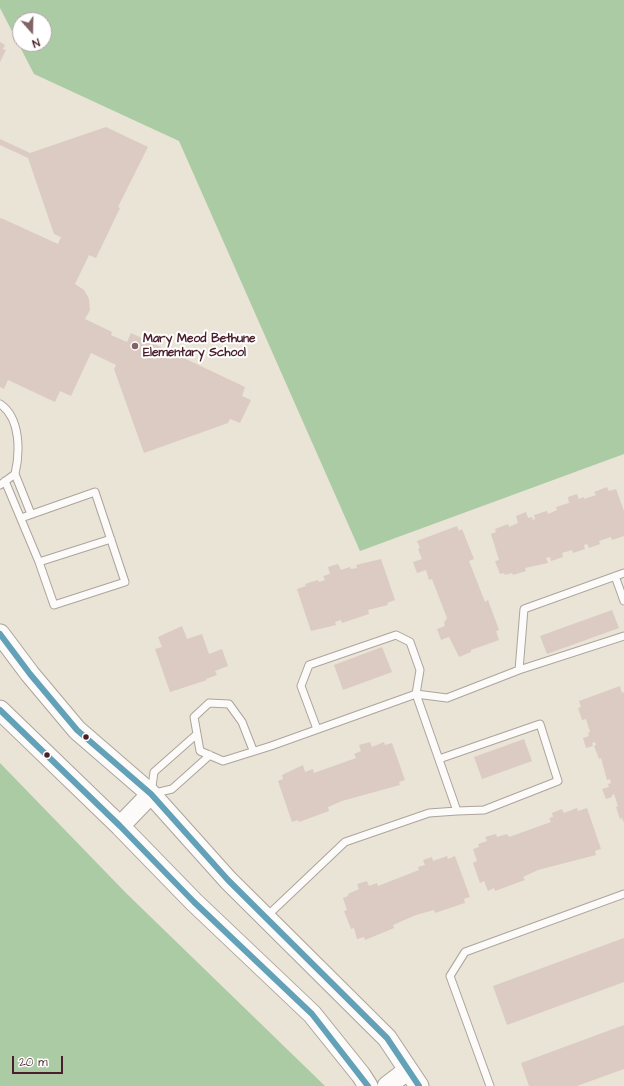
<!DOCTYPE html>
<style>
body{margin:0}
#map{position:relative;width:624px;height:1086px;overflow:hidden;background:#eae4d6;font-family:"Architects Daughter",sans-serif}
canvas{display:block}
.north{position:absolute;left:12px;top:12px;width:40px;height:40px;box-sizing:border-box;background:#fff;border:1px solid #b7a5aa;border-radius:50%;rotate:160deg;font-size:11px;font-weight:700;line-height:16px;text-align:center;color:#4a1f2b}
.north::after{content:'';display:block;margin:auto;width:14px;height:18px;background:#826467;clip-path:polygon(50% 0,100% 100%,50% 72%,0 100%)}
.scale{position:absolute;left:12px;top:1056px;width:51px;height:18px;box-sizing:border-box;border:2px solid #4a1f2b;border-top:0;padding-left:5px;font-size:12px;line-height:14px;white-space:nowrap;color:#4a1f2b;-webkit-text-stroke:3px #fff;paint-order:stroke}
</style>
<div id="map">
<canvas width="624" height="1086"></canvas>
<div class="north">N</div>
<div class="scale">20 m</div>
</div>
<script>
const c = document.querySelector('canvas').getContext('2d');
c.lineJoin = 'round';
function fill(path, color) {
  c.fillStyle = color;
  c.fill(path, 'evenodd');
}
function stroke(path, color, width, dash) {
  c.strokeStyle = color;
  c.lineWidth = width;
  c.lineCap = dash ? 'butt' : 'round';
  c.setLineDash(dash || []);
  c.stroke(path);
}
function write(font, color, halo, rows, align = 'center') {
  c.font = font + ' "Architects Daughter",sans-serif';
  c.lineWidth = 4;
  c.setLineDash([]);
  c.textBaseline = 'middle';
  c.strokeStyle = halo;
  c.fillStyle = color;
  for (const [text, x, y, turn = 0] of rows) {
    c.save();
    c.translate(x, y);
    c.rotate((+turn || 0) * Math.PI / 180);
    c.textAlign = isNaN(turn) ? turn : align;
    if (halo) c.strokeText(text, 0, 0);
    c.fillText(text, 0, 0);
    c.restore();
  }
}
const forest = new Path2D(`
 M 0,0 L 624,0 L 624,454 L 360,551 L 179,141 L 34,74 L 0,8 ZM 20,20 L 44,20 L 44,44 L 20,44 Z
 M 0,763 L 126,893 L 325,1086 L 0,1086 Z`);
const building = new Path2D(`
 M 0,42 L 5,45 L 3,49 L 6,50 L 0,62 Z
 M 106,127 L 148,147 L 118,207 L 120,208 L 96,258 L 89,255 L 75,284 L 84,290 L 89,299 L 90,310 L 85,319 L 112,332 L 111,335 L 127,342 L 131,333 L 245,387 L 242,396 L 251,400 L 240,423 L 230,419 L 228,423 L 144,453 L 114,369 L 116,365 L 91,353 L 71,396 L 60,391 L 55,402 L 8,380 L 4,389 L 0,387 L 0,219 L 1,218 L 58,244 L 61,237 L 54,234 L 28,158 L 0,145 L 0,139 L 30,153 Z
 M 607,487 L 609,491 L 616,489 L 624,511 L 624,536 L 612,540 L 611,537 L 599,541 L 600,544 L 589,548 L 587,544 L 584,545 L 585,549 L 573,553 L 572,550 L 562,553 L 563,557 L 551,561 L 550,557 L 546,558 L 548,563 L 525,568 L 526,571 L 513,575 L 512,573 L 505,575 L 504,573 L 500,574 L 495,561 L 499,560 L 491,534 L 496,532 L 495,529 L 508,524 L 509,527 L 518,523 L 516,516 L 526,512 L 528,518 L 532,517 L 533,520 L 535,519 L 534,515 L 547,511 L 548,514 L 557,510 L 556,507 L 569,503 L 568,497 L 577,494 L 579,499 L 584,497 L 584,499 L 596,495 L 594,492 Z
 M 457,526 L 459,531 L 462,529 L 474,559 L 469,561 L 485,602 L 488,600 L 499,630 L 496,631 L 499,640 L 471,650 L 471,652 L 459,657 L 449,637 L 441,640 L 437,629 L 445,626 L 444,623 L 447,618 L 432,579 L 429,580 L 426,570 L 417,573 L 413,562 L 422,559 L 418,549 L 420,548 L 417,541 Z
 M 381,559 L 395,600 L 387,603 L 388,605 L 368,610 L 369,614 L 342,623 L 341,620 L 335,622 L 336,625 L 311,631 L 297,589 L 306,586 L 305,584 L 318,580 L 319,582 L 325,580 L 323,576 L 330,574 L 328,567 L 338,564 L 341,570 L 350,567 L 351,569 L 357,568 L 356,565 Z
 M 612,610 L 619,628 L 547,654 L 540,636 Z
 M 182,626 L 187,639 L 202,634 L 209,654 L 222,649 L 228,666 L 215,671 L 217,675 L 206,679 L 207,680 L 170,692 L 155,649 L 162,647 L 158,637 Z
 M 382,647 L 392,672 L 343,690 L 334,665 Z
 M 620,686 L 622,693 L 624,692 L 624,823 L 622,818 L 620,819 L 616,807 L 618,806 L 614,794 L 612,795 L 612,797 L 606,799 L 602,789 L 609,787 L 608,784 L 611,783 L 610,779 L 607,780 L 601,758 L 599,759 L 594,746 L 596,745 L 595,742 L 592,743 L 593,746 L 586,748 L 583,738 L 589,736 L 588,733 L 590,732 L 586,719 L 582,720 L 578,708 L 581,707 L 579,701 Z
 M 524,739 L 532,761 L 482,779 L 474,757 Z
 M 370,742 L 372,747 L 384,742 L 385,745 L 392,743 L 405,780 L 399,782 L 400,785 L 342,801 L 328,807 L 329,811 L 299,822 L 298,820 L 292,822 L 278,781 L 283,779 L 282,775 L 303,765 L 305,772 L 313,769 L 314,773 L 356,758 L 354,754 L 361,751 L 359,745 Z
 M 577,808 L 578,811 L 587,808 L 601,849 L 595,851 L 596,855 L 538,870 L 523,877 L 525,880 L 495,891 L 494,888 L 488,891 L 484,881 L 480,883 L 473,863 L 477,861 L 473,849 L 479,847 L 478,844 L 487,841 L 485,837 L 496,834 L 497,837 L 507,834 L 509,837 L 551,822 L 549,818 L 553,817 L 552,813 L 562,809 L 564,813 Z
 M 447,856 L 448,859 L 455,856 L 470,897 L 464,899 L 465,903 L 435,913 L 434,910 L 416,915 L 393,925 L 394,928 L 365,940 L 364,937 L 357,939 L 354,928 L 351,929 L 344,911 L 347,910 L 343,898 L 348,896 L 348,894 L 359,889 L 357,884 L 367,881 L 369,886 L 377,883 L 378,886 L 419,870 L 418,867 L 425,865 L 423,860 L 432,857 L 433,861 Z
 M 624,938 L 624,982 L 507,1025 L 493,986 Z
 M 624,1025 L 624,1069 L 577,1086 L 529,1086 L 521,1063 Z`);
const service = new Path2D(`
 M 0,404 C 21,418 20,453 15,474 L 0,485
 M 15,474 L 31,514
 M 5,481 L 39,562 L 54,605 L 125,582 L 95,492 L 21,518
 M 39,562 L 111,539
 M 615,576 L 624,601
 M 519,670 L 624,636
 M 317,729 L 301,686 L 309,665 L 396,635 L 410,642 L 420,670 L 416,694 L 457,811 L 484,810 L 558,781 L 540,724 L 439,759
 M 197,734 L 154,772 L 151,794 L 172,789 L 210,755
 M 253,750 L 242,722 L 229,704 L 209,703 L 194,717 L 200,751 L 223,761 L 271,746 L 416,694 L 447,698 L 519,670 L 524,609 L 624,573
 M 266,917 L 345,842 L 429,813 L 457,811
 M 490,1086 L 450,976 L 465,952 L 624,894`);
const secondary = new Path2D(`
 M 0,634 L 30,674 L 77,730 L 151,794 L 228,880 L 387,1038 L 419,1086
 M 0,710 L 120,826 L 194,902 L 312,1014 L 361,1075 L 368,1086
 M 120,826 L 151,794
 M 387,1086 L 408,1070`);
const bus1 = new Path2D(`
 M 0,634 L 30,674 L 77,730 L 151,794 L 228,880 L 387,1038 L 419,1086
 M 0,710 L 120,826 L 194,902 L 312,1014 L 368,1086`);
const markers = [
 [135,346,4,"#826467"],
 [86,737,3.5,"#4a1f2b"],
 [47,755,3.5,"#4a1f2b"]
];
const poiNames = [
 ["Mary Meod Bethune",143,339],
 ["Elementary School",143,353]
];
fill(forest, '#aacba3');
fill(building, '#dbcbc2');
stroke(service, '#aca49d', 9);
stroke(secondary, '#aca49d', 21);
stroke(service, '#fcfbf9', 7);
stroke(secondary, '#fcfbf9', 19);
stroke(bus1, '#63a1b8', 6);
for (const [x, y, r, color] of markers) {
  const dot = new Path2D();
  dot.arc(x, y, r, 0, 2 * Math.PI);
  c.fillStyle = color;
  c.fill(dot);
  stroke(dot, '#fff', 1.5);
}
write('bold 12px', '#4a1f2b', '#fff', poiNames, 'left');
</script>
